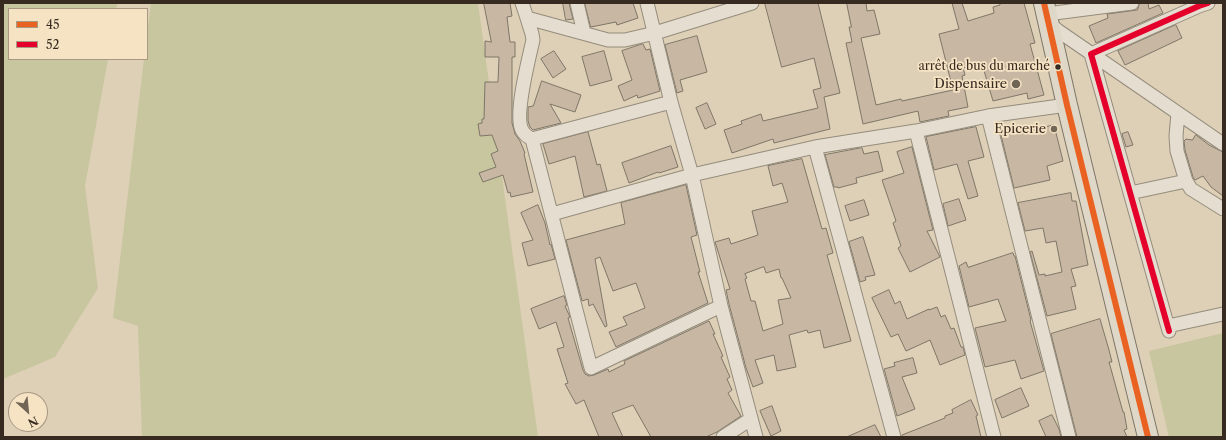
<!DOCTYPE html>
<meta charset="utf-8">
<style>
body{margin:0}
#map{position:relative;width:1226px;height:440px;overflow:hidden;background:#ded0b6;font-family:"Libre Caslon Text",serif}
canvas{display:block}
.frame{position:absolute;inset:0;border:4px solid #372b21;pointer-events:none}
.legend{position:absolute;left:8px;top:8px;width:140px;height:52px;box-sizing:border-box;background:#f5e3c4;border:1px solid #a99983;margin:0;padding:5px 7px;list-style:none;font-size:12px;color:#372b21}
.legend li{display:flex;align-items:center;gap:8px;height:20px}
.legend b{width:20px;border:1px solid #a99983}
.north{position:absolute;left:8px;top:392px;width:40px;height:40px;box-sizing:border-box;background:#f5e3c4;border:1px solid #a99983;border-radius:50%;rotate:153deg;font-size:11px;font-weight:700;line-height:16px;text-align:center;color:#372b21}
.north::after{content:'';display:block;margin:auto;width:14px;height:18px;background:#716555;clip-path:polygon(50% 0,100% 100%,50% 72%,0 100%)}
</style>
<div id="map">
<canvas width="1226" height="440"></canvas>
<div class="frame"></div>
<ul class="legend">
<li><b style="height:5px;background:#e96222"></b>45</li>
<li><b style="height:5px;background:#e4002b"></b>52</li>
</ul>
<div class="north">N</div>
</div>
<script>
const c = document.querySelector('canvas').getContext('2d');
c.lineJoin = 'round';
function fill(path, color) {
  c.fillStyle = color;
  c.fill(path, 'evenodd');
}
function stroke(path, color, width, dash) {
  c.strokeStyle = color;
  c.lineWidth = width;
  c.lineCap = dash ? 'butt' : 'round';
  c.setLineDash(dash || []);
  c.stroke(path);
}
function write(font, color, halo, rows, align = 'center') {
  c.font = font + ' "Libre Caslon Text",serif';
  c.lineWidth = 3.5;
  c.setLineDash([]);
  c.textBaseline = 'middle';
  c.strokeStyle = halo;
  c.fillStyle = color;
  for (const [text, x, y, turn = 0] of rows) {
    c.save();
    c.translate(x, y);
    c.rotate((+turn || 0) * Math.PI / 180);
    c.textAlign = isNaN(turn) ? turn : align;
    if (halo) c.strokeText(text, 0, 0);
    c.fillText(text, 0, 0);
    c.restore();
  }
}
const green = new Path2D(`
 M 12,3 L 118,3 L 116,9 L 9,9 L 9,59 L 108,59 L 85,186 L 98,288 L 55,357 L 3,379 L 3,5 Z
 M 151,3 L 478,3 L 538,437 L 142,437 L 138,326 L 113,318 L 144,59 L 147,59 L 147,35 Z
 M 1223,333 L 1223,437 L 1169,437 L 1149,351 Z`);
const building = new Path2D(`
 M 484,3 L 510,3 L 512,16 L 507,17 L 510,42 L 515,42 L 515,57 L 512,57 L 512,123 L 515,134 L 520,141 L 525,153 L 524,154 L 533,192 L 511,197 L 510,192 L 508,193 L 503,175 L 483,182 L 479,173 L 496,167 L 491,154 L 498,151 L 492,135 L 480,136 L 478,124 L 482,123 L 482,119 L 484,119 L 485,82 L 498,82 L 499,57 L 485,57 L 485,41 L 491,42 Z
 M 563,3 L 569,3 L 573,19 L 566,20 Z
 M 585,3 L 633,3 L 638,18 L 617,25 L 616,22 L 591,27 Z
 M 765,3 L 818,3 L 840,93 L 824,97 L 830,129 L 774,143 L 773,139 L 732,153 L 724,130 L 742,124 L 741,121 L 761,114 L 763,121 L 818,108 L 813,90 L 821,88 L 814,58 L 782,67 Z
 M 847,3 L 866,3 L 867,11 L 874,10 L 880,34 L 861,38 L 876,105 L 901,99 L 902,101 L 953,90 L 939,34 L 959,29 L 952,3 L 962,3 L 968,21 L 994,13 L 993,7 L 1000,5 L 1000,3 L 1024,3 L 1035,43 L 1030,44 L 1044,95 L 1028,99 L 1027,93 L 993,101 L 982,64 L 963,68 L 965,75 L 962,76 L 968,107 L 948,111 L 949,116 L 920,122 L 918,111 L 863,124 L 846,43 L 852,42 L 849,27 L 851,27 Z
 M 1140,3 L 1148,3 L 1149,9 L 1159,5 L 1163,13 L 1096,43 L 1089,26 L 1108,18 L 1107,14 L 1137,10 Z
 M 1176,25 L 1182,38 L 1125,65 L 1118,51 Z
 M 697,36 L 707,72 L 680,80 L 683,91 L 677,93 L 665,45 Z
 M 643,44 L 646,50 L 650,49 L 660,91 L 638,98 L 637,95 L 624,101 L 618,86 L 632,80 L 622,51 Z
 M 554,51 L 566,69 L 553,78 L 541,59 Z
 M 604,51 L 612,80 L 590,86 L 582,57 Z
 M 542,81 L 581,95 L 575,112 L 550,104 L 561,123 L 533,130 L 530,127 L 528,121 L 528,107 L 533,106 Z
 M 707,103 L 716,124 L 705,129 L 696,108 Z
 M 1054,125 L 1063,161 L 1047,166 L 1050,180 L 1014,188 L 1000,131 L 1016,127 L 1018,134 Z
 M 976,127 L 984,157 L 968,161 L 978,196 L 968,199 L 957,164 L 934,170 L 926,137 Z
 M 588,132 L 597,165 L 600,164 L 607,191 L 584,197 L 575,156 L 549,164 L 543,144 Z
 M 1128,132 L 1133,145 L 1126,147 L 1122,134 Z
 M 1196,135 L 1209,145 L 1223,152 L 1223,196 L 1211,187 L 1203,176 L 1195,180 L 1193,177 L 1185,150 L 1184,141 L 1186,139 L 1192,140 Z
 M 671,146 L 678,167 L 659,173 L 658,172 L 629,183 L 622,163 Z
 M 912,147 L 933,230 L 927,231 L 940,257 L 910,272 L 898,248 L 901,246 L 893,223 L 896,221 L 882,180 L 904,173 L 897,152 Z
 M 862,148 L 864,154 L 878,151 L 883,171 L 856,178 L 857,183 L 838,188 L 838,187 L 834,187 L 825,155 Z
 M 802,159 L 822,229 L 826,228 L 833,253 L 827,255 L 851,341 L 824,348 L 820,330 L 808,333 L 807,330 L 789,335 L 796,367 L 777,371 L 774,355 L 755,360 L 763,383 L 753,387 L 746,368 L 729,304 L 726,290 L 730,289 L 715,242 L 729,238 L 731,244 L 758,235 L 752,211 L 788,202 L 782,183 L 773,186 L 768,166 ZM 764,267 L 766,273 L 779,269 L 781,278 L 782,278 L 791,298 L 778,300 L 783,324 L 763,331 L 755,301 L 751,301 L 745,279 L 747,278 L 745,274 Z
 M 686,185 L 697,235 L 691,237 L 700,272 L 698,272 L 708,303 L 616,347 L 609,332 L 627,325 L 623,317 L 645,308 L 636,283 L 613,291 L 600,257 L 595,259 L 607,326 L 605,327 L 593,304 L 589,306 L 588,299 L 582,301 L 566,240 L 625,224 L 621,203 Z
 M 1071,193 L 1072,201 L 1076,201 L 1088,265 L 1071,269 L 1076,286 L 1071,287 L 1076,309 L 1047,316 L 1030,252 L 1032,251 L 1039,275 L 1045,274 L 1045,276 L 1062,272 L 1056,241 L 1046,243 L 1043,228 L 1025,231 L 1018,203 Z
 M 959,199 L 966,220 L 948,226 L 943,204 Z
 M 864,200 L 869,215 L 850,221 L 845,206 Z
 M 538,205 L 545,223 L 550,245 L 551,244 L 555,259 L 528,266 L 522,243 L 533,240 L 521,213 Z
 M 863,237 L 875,275 L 865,277 L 866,280 L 860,282 L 849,242 Z
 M 1013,253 L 1014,256 L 1015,256 L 1031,320 L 1030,321 L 1044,371 L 1021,379 L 1015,360 L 985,367 L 975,328 L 1006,321 L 998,299 L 969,307 L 959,266 L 966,262 L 968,267 Z
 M 889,290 L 895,304 L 900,301 L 907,319 L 929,309 L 929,310 L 937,307 L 941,317 L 945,315 L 951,329 L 954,328 L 961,347 L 963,347 L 965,355 L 940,365 L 930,340 L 906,351 L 898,334 L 891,337 L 872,298 Z
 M 564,296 L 567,305 L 565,306 L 570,317 L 568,318 L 583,370 L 585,374 L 589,376 L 594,375 L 608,369 L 609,372 L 625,364 L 624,361 L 709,321 L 715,334 L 713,334 L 723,356 L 721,357 L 730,377 L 727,379 L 732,390 L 728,393 L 741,416 L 717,432 L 706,437 L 651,437 L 633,405 L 612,413 L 623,437 L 599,437 L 584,400 L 576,404 L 565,384 L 568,383 L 557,349 L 564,347 L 556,322 L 539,329 L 531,309 Z
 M 1100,319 L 1109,350 L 1112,362 L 1109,362 L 1123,412 L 1124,412 L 1127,429 L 1124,430 L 1127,437 L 1077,437 L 1051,334 Z
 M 913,358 L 917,373 L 902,377 L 915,409 L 897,416 L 884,369 L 895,366 L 894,363 Z
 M 1021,388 L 1029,406 L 1002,418 L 995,400 Z
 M 971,400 L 978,415 L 976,416 L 981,437 L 902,437 L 902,435 L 945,418 L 945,416 L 953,413 L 952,410 Z
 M 772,406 L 781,431 L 771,436 L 760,411 Z
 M 1052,415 L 1059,429 L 1061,437 L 1046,437 L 1039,421 Z
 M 875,425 L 881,437 L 847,437 Z`);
const minor = new Path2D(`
 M 522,3 L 527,18 L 608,40 L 625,40 L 655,33 L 752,3
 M 577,3 L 584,33
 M 647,3 L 671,102 L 692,175 L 721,306 L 756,437
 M 1047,14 L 1132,3
 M 527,18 L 532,34 L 533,40 C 529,58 514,115 522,130 C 524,134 528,137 532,139 L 591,368 L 721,306
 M 1049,23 L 1057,30 L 1223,144
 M 1178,113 L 1176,136 L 1177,151 L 1186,181 L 1191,189 L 1223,209
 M 988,116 L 1069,437
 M 916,131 L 994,437
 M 532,139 L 671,102
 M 815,147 L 916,131 L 988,116 L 1067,105
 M 1130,193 L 1186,181
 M 552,214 L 692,175 L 815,147 L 894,437
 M 1168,326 L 1223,314
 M 1169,331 L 1091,54 L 1199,6 L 1208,3
 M 723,437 L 751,419`);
const primary = new Path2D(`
 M 1044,3 L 1067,105 L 1148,437`);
const bus1 = new Path2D(`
 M 1044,3 L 1067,105 L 1148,437`);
const bus2 = new Path2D(`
 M 1169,331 L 1091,54 L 1199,6 L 1208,3`);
const markers = [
 [1058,67,3.5,"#372b21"],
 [1016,84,5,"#716555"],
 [1054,129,4,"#716555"]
];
const busNames = [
 ["arrêt de bus du marché",1050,67]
];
const poiNames = [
 ["Dispensaire",1007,84],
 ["Epicerie",1046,129]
];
fill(green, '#c7c69e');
fill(building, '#c8b7a3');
stroke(building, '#7e7668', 1);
stroke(minor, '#958c7c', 15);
stroke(primary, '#7e7668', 22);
stroke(minor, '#e4ddd0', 13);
stroke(primary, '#dfd7c8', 20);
stroke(bus1, '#e96222', 6);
stroke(bus2, '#e4002b', 6);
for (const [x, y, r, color] of markers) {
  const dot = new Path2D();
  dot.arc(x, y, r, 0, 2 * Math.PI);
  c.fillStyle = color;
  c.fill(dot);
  stroke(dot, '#f5e3c4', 1.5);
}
write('12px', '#372b21', '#f5e3c4', busNames, 'right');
write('13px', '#372b21', '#f5e3c4', poiNames, 'right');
</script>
